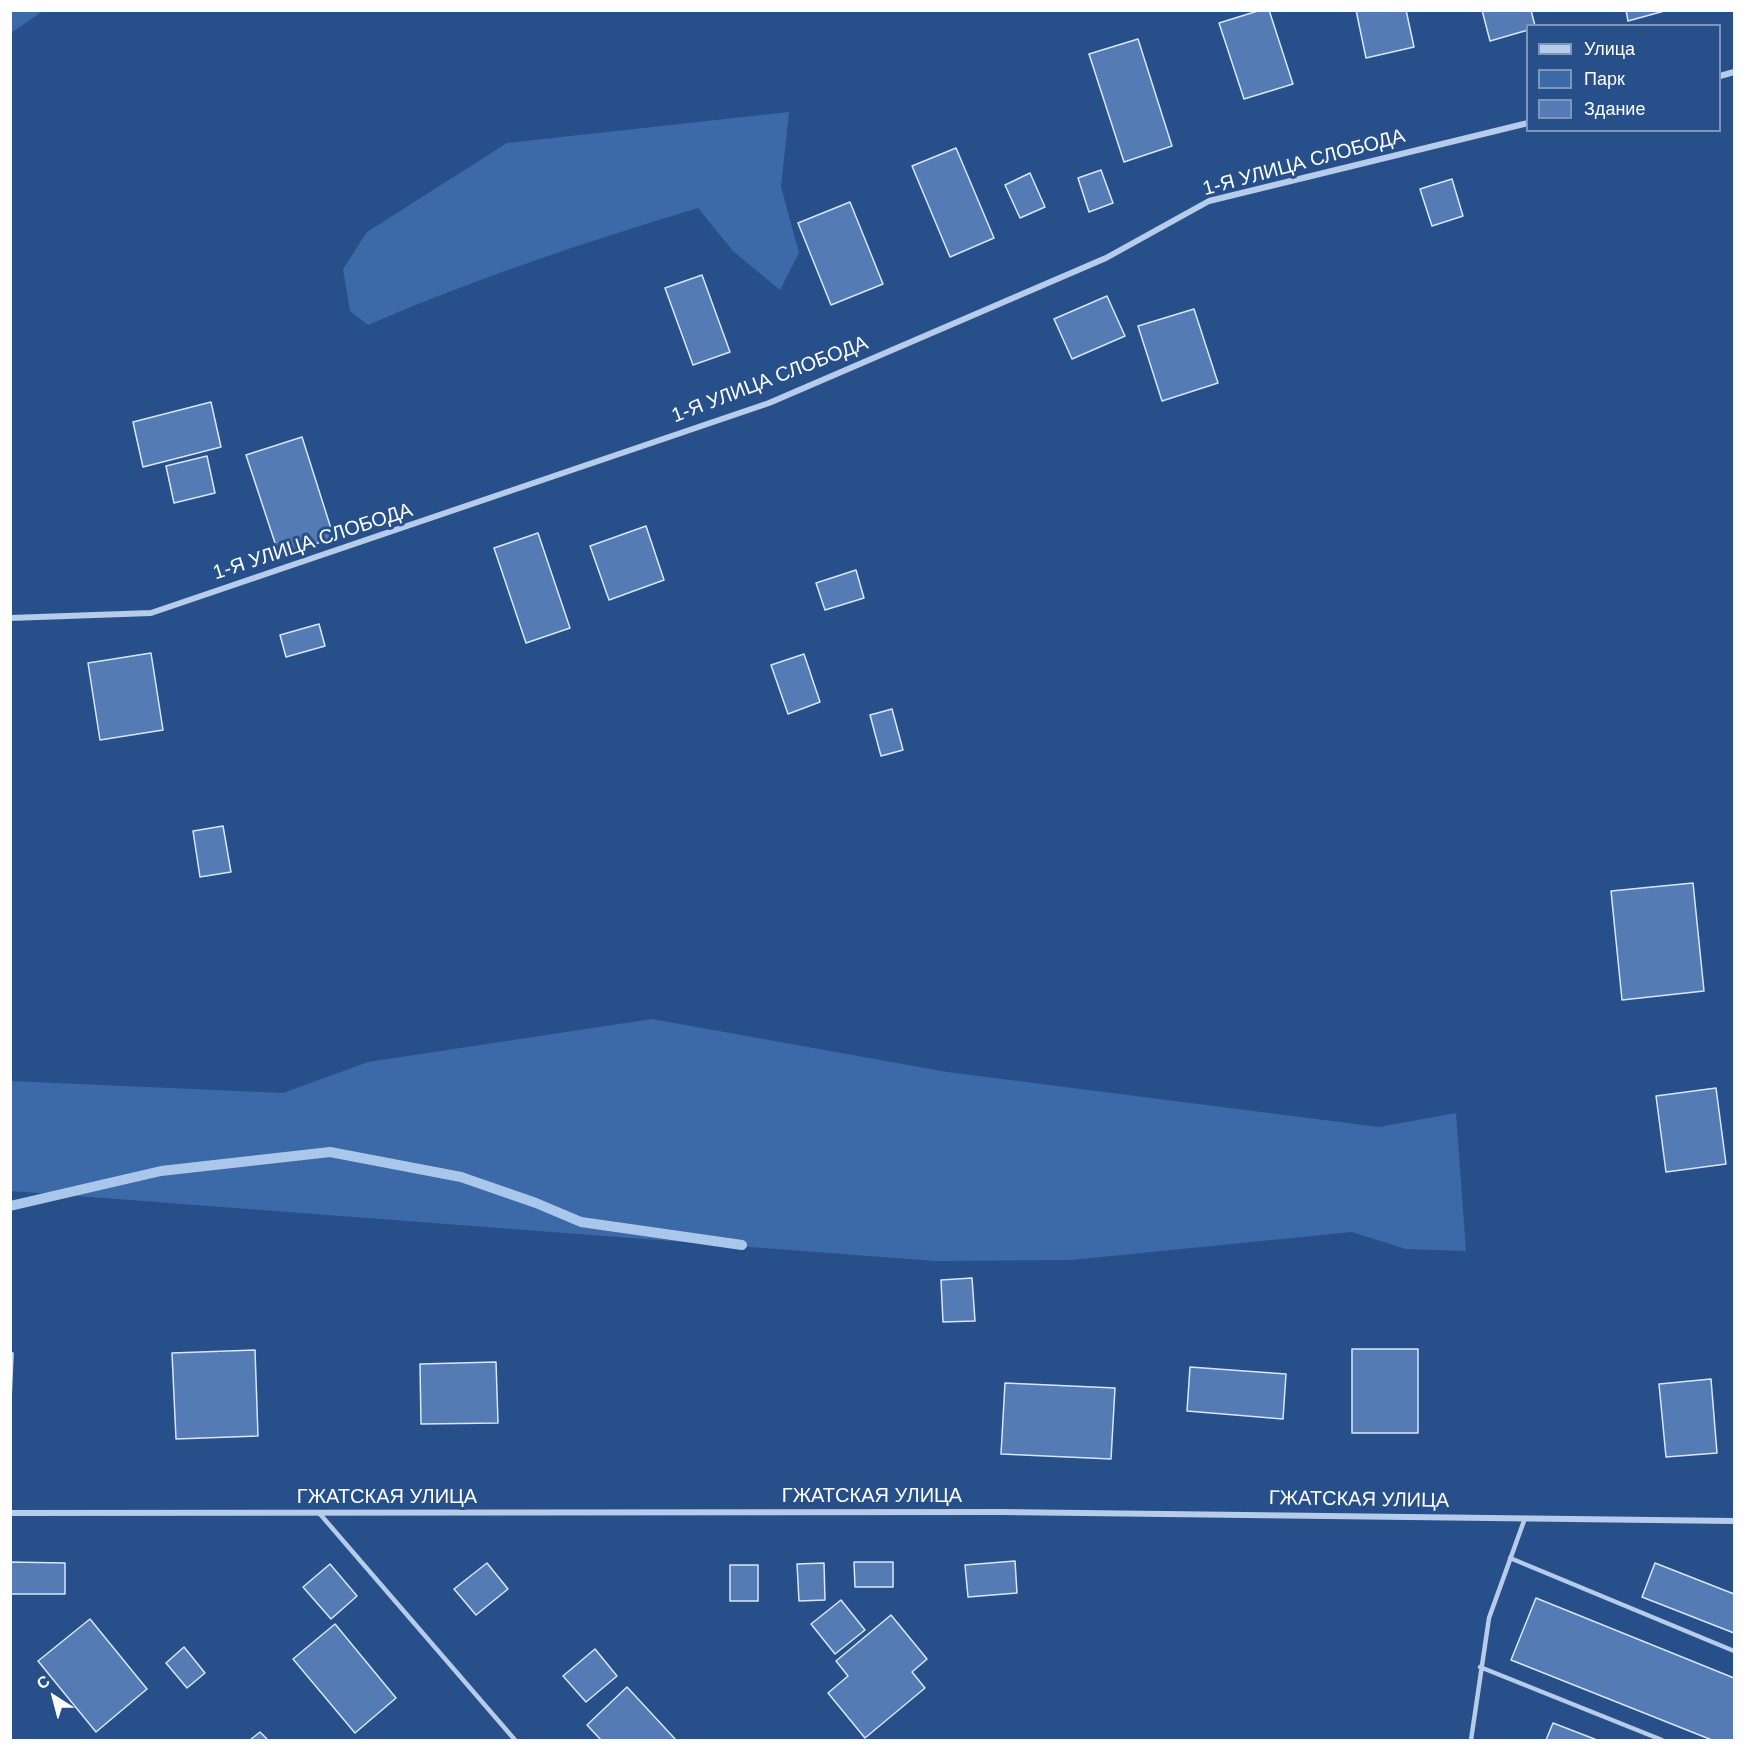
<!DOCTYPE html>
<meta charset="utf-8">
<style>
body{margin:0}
#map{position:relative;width:1745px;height:1751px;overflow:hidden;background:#27508b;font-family:Helvetica,sans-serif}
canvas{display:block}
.frame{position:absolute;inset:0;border:12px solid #fff;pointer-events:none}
.legend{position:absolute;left:1526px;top:24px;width:195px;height:108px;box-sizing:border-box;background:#27508b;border:2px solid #7d96b9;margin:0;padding:8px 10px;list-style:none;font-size:18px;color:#fff}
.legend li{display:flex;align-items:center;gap:12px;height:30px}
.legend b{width:30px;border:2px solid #7d96b9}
.north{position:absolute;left:24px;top:1667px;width:60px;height:60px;-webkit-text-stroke:4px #27508b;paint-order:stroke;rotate:324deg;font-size:16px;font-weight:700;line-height:24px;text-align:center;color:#fff}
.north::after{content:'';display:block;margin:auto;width:21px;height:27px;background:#fff;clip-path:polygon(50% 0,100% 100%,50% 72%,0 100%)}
</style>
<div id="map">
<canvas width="1745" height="1751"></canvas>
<div class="frame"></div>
<ul class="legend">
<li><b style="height:8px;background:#b6ccea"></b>Улица</li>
<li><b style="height:16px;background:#3c69a8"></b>Парк</li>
<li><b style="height:16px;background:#547bb4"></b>Здание</li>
</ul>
<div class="north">С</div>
</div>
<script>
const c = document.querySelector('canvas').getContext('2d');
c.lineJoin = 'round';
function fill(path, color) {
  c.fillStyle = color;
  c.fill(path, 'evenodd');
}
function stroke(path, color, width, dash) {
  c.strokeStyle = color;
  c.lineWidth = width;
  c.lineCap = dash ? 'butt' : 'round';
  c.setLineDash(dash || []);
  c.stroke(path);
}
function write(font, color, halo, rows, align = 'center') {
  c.font = font + ' Helvetica,sans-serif';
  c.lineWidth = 6;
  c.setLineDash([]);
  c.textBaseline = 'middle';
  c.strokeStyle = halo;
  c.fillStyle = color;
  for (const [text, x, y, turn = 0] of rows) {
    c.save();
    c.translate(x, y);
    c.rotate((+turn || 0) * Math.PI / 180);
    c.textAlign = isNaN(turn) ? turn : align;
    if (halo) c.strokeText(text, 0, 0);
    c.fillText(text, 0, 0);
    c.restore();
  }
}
const green = new Path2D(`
 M 11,10 L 43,10 L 43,11 L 11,33 Z
 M 789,112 L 781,187 L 799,253 L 780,290 L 733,251 L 698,208 C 586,242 476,278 368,325 L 350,311 L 343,269 L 367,232 L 507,143 Z
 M 652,1019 L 947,1072 L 1379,1127 L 1456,1113 L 1466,1251 L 1406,1249 L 1352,1232 L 1071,1260 L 935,1261 L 11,1191 L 11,1081 L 283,1093 L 368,1062 Z`);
const stream = new Path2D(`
 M 10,1206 L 161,1171 L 330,1152 L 461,1177 L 536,1203 L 581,1222 L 742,1245`);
const building = new Path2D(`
 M 1261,10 L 1269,10 L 1293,84 L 1244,99 L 1219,23 Z
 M 1356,10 L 1406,10 L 1414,47 L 1366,58 Z
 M 1482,10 L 1531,10 L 1535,26 L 1528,26 L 1528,30 L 1490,41 Z
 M 1626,10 L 1668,10 L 1628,21 Z
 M 1138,39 L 1172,146 L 1124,162 L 1089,54 Z
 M 956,148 L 994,238 L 950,257 L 912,166 Z
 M 1101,170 L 1113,203 L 1089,212 L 1078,178 Z
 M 1030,173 L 1045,207 L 1020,218 L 1005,185 Z
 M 1452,179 L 1463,216 L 1432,226 L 1420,189 Z
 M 850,202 L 883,284 L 831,305 L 798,223 Z
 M 702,275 L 730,352 L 693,365 L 665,288 Z
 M 1107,296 L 1125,336 L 1072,359 L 1054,319 Z
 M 1194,309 L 1218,383 L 1162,401 L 1138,326 Z
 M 211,402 L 221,447 L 143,467 L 133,422 Z
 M 302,437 L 334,538 L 279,555 L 246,455 Z
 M 207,456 L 215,493 L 174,503 L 166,466 Z
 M 646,526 L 664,580 L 609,600 L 590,546 Z
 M 538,533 L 570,628 L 526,643 L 494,548 Z
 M 856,570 L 864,598 L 825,610 L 816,583 Z
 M 319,624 L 325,646 L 286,657 L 280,635 Z
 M 151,653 L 163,730 L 100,740 L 88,663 Z
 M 804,654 L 820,702 L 788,714 L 771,665 Z
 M 892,709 L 903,750 L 881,756 L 870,715 Z
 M 223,826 L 231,872 L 200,877 L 193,831 Z
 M 1693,883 L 1704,991 L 1622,1000 L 1611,891 Z
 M 1716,1088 L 1726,1164 L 1666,1172 L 1656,1096 Z
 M 972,1278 L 975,1321 L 943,1322 L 941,1280 Z
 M 1352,1349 L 1418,1349 L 1418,1433 L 1352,1433 Z
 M 255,1350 L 258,1436 L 176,1439 L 172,1353 Z
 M 10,1353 L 13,1353 L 10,1426 Z
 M 496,1362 L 498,1423 L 421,1424 L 420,1364 Z
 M 1190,1367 L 1286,1374 L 1283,1419 L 1187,1411 Z
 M 1711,1379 L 1717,1453 L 1666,1457 L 1659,1384 Z
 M 1005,1383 L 1115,1388 L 1111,1459 L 1001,1454 Z
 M 1015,1561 L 1017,1593 L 968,1597 L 965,1565 Z
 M 10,1562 L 65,1563 L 65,1594 L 10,1594 Z
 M 854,1562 L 893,1562 L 893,1587 L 855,1587 Z
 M 487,1563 L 508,1589 L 476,1615 L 454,1589 Z
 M 824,1563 L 825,1600 L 799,1601 L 797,1564 Z
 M 1655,1563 L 1734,1594 L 1734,1633 L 1642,1597 Z
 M 330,1564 L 357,1596 L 331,1619 L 303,1587 Z
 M 730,1565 L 758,1565 L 758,1601 L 730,1601 Z
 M 1536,1598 L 1734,1678 L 1734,1740 L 1712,1740 L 1511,1660 Z
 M 841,1600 L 865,1630 L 835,1654 L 811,1624 Z
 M 891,1615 L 927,1659 L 912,1672 L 925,1688 L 865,1738 L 828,1693 L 848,1676 L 836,1661 Z
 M 90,1619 L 147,1689 L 96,1732 L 38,1661 Z
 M 335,1624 L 396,1698 L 355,1733 L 293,1659 Z
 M 184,1647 L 205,1673 L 187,1688 L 166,1663 Z
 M 595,1649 L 617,1676 L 586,1702 L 563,1676 Z
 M 627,1687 L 676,1740 L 601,1740 L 587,1725 Z
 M 1553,1723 L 1597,1740 L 1546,1740 Z
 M 260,1732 L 268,1740 L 250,1740 Z`);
const service = new Path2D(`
 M 320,1514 L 515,1740
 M 1510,1558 L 1734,1651
 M 1480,1667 L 1662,1740
 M 1471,1740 L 1489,1618 L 1525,1518`);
const minor = new Path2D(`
 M 1720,76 L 1734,72
 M 10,618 L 151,613 L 769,403 L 1106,258 L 1209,201 L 1528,123
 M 10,1513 L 1001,1512 L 1734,1521`);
const streetNames = [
 ["1-Я УЛИЦА СЛОБОДА",1304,163,-15],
 ["1-Я УЛИЦА СЛОБОДА",770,380,-21],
 ["1-Я УЛИЦА СЛОБОДА",313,542,-18],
 ["ГЖАТСКАЯ УЛИЦА",872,1496],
 ["ГЖАТСКАЯ УЛИЦА",387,1497],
 ["ГЖАТСКАЯ УЛИЦА",1359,1500,1]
];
fill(green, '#3c69a8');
stroke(stream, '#aac6ea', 10);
fill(building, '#547bb4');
stroke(building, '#dae6f8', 1.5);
stroke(service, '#b6ccea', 4.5);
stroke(minor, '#b6ccea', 6);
write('20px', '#fff', '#27508b', streetNames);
</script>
